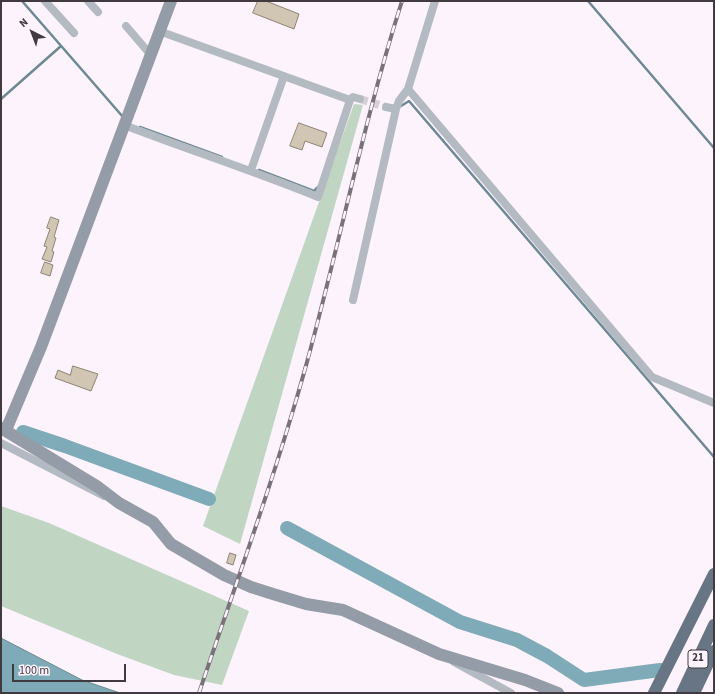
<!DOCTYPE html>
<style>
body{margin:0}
#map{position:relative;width:715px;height:694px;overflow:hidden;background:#fdf3fd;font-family:"Source Sans 3",sans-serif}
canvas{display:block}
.frame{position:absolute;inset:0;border:2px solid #413a41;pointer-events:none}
.north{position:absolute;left:12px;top:12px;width:40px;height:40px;-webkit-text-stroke:3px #fdf3fd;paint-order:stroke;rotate:318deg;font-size:11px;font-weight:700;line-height:16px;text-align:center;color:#413a41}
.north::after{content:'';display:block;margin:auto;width:14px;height:18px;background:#413a41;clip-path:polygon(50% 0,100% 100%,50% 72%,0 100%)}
.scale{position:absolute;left:12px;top:664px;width:114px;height:18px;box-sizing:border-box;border:2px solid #413a41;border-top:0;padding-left:5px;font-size:12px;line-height:14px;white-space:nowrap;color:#413a41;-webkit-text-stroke:3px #fdf3fd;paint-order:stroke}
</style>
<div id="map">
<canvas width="715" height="694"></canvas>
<div class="frame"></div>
<div class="north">N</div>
<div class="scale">100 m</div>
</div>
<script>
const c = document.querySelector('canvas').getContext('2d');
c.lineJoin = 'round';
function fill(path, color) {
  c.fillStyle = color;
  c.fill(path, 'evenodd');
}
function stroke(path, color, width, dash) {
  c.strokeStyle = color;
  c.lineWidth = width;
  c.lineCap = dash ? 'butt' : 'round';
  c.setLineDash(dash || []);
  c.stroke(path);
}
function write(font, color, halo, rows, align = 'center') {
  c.font = font + ' "Source Sans 3",sans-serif';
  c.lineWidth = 3;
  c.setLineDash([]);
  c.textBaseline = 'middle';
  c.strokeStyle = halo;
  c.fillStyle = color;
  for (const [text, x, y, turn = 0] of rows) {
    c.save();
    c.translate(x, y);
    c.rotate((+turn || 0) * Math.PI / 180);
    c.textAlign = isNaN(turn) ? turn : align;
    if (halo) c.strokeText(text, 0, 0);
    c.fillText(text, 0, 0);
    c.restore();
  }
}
const green = new Path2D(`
 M 354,104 L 363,105 L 240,544 L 203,526 Z
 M 1,506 L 49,523 L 249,611 L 222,685 L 174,675 L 117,654 L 1,606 Z`);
const water = new Path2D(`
 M 1,638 L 82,680 L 120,693 L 1,693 Z`);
const stream = new Path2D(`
 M 22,1 L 123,117
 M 588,1 L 714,148
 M 1,99 L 61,46
 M 401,106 L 409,101 L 714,457
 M 140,127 L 222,157
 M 259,170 L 314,191 L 318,187`);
const river = new Path2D(`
 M 23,432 L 65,446 L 209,499
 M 287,528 L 460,622 L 517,640 L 547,656 L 584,680 L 660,670`);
const building = new Path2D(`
 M 258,1 L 266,1 L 299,14 L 294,29 L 253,13 Z
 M 299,123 L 327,133 L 322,147 L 305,141 L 302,150 L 290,146 Z
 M 51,217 L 59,220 L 54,237 L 56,238 L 52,251 L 54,252 L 51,262 L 42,259 L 47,247 L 44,246 L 50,229 L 47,228 Z
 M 45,262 L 53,265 L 50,276 L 41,273 Z
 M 73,366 L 98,374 L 91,391 L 55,378 L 58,370 L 70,375 Z
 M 230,553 L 236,555 L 233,565 L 227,563 Z`);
const streetTunnel = new Path2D(`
 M 360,99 L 386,107`);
const street = new Path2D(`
 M 45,1 L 74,33
 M 88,1 L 98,12
 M 126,26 L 150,54
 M 159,31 L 350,100
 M 408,89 L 652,377 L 714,403
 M 386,107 L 396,109 L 399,101 L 408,89 L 435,1
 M 124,125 C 189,150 254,171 318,197 L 350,100 L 353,97 L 360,99
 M 251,170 L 284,76
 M 353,300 L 396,109
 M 1,443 L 104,496
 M 454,662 L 511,693`);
const secondary = new Path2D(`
 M 1,428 L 98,487 L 119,503 L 153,522 L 171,544 L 224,575 L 251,587 L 273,594 L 306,604 L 343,610 L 439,654 L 525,680 L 558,693
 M 6,430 L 41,347 L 171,1`);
const highway = new Path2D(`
 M 654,693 L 714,574
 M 682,693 L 714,625
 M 694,693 L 714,651`);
const rail = new Path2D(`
 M 199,693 C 236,583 276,474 307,362 C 340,242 364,120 402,1`);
const shields = [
 [698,659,20]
];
const shieldNames = [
 ["21",698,659]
];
fill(green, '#c0d6c3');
fill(water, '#7fabb8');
stroke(water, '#6c8994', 1);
stroke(stream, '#6c8994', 2.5);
stroke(river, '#7fabb8', 14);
fill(building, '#d1c5b3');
stroke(building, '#8e8372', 1);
stroke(streetTunnel, '#d7ced7', 8, [8, 4]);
stroke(street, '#b4bac2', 8);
stroke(secondary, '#939ca7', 12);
stroke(highway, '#687584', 12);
stroke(rail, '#7a727a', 4);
stroke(rail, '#fdf3fd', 2.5, [8]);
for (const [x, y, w] of shields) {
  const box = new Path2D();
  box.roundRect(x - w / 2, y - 9, w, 18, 3);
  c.fillStyle = '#fdf3fd';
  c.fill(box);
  stroke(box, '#413a41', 1);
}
write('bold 11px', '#413a41', null, shieldNames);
</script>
